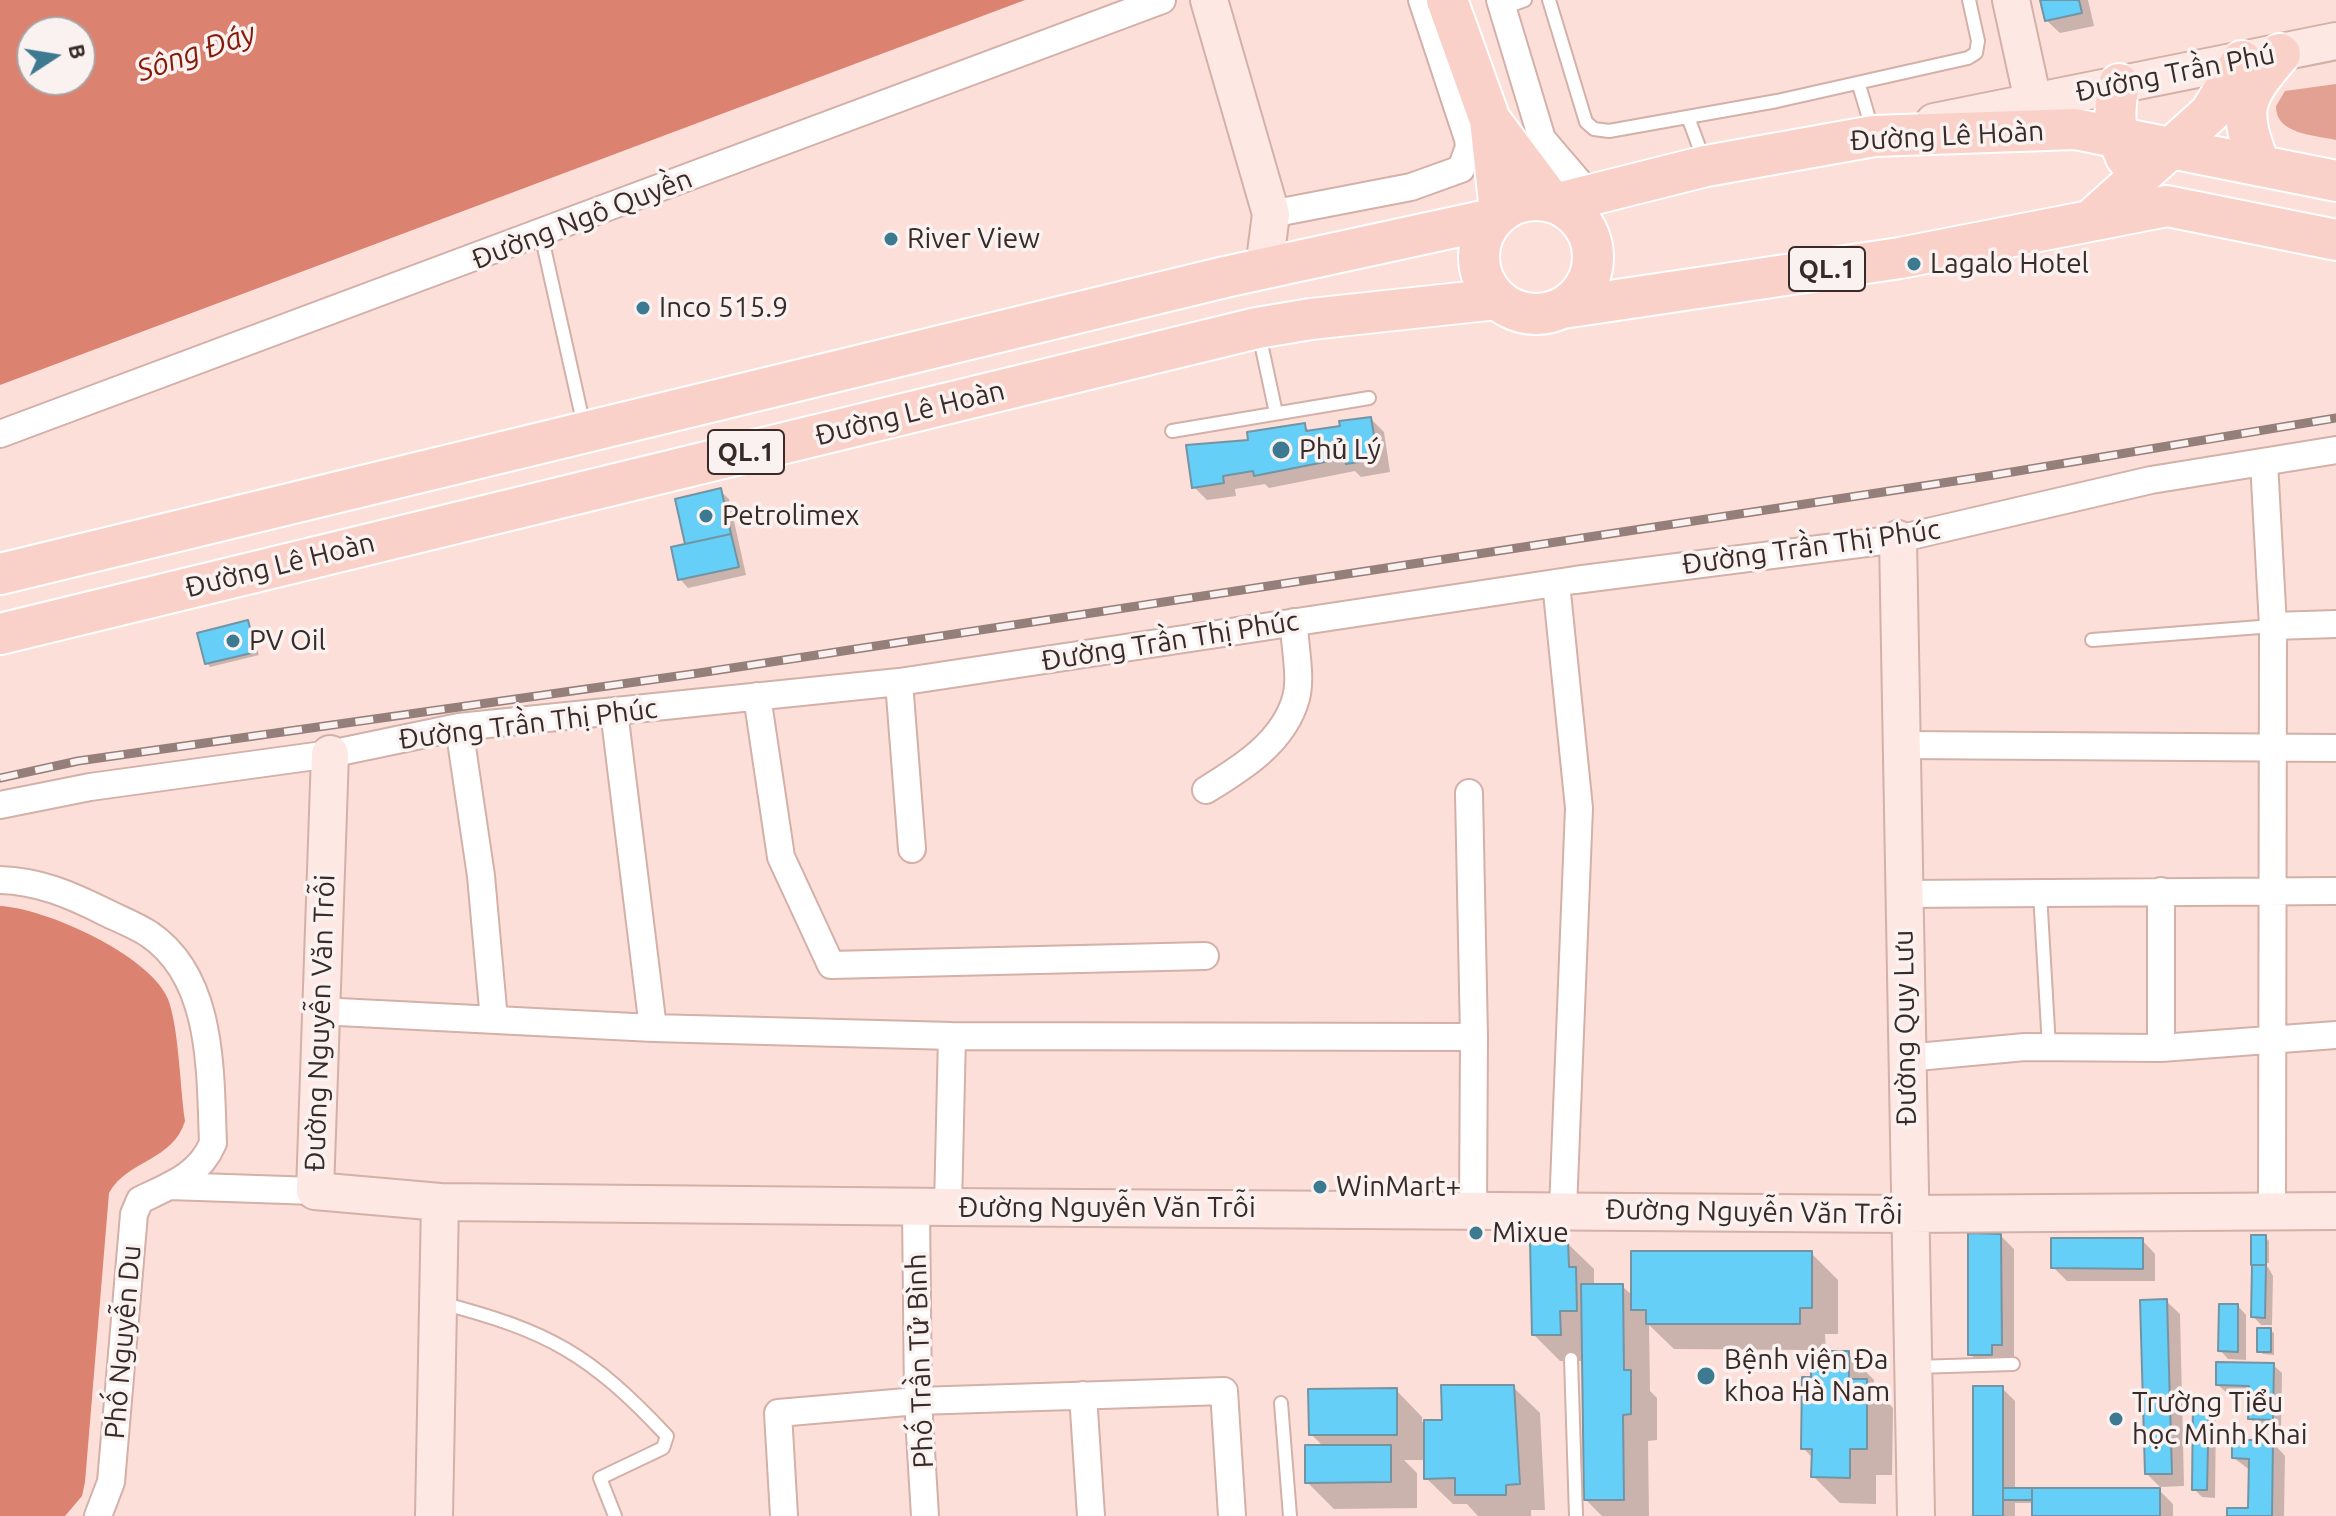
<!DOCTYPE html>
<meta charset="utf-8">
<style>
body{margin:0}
#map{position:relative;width:2336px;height:1516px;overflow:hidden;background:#fddfd9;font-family:Ubuntu,sans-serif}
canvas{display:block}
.north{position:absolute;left:16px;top:16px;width:80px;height:80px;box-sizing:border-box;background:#faf2f1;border:2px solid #aca2a0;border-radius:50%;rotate:78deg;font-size:22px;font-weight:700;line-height:32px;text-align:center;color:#382a27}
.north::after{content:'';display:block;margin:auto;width:28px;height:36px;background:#3d7990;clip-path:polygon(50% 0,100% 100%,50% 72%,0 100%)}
</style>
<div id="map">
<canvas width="2336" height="1516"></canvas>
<div class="north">B</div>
</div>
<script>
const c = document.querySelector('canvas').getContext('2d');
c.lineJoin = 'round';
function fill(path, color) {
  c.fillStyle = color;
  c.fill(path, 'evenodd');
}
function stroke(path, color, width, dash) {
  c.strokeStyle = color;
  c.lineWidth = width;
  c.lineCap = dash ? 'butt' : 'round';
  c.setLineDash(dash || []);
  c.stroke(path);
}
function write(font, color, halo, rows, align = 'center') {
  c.font = font + ' Ubuntu,sans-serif';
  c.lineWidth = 7;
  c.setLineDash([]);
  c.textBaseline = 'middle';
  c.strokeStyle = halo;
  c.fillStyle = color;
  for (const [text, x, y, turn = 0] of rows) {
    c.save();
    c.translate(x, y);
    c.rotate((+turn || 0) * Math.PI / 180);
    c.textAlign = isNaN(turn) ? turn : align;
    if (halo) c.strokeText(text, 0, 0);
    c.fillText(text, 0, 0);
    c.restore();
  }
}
const green = new Path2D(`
 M 2336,84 L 2336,140 C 2314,135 2275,134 2276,106 L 2285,91 Z`);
const water = new Path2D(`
 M 0,0 L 1025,0 L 0,385 ZM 80,32 L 80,80 L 32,80 L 32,32 Z
 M 0,906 C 45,908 150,955 168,999 C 179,1028 180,1088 185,1121 C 173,1161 127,1160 109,1193 L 85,1482 L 82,1496 L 65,1516 L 0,1516 Z`);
const shadow = new Path2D(`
 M 2042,0 L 2088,0 L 2094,26 L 2060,33 L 2046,20 Z
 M 1371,419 L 1384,432 L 1390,472 L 1361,477 L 1355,471 L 1269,488 L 1265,484 L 1235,489 L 1236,496 L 1207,500 L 1194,487 L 1251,442 L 1304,425 L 1311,433 Z
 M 720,491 L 729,499 L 746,575 L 688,588 L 680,579 L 688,546 Z
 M 248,623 L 259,655 L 210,667 L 207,663 Z
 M 2001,1236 L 2014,1249 L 2014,1357 L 2004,1358 L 2004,1367 L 1984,1367 L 1970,1354 Z
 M 2265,1237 L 2269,1241 L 2269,1263 L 2254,1263 Z
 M 2142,1240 L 2155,1254 L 2155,1281 L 2067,1281 L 2053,1267 Z
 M 1567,1243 L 1594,1269 L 1594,1286 L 1622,1286 L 1633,1296 L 1811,1253 L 1838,1280 L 1838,1334 L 1825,1334 L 1826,1353 L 1848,1354 L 1874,1380 L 1874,1389 L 1893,1408 L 1892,1475 L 1876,1475 L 1876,1504 L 1840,1503 L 1813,1476 L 1813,1458 L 1803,1448 L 1813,1350 L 1674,1349 L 1649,1325 L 1650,1391 L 1657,1398 L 1657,1440 L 1648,1441 L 1649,1516 L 1602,1516 L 1586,1500 L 1584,1361 L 1560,1361 L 1534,1335 Z
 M 2254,1267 L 2268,1267 L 2273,1276 L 2272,1325 L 2261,1325 L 2253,1316 Z
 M 2166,1301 L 2180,1314 L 2184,1486 L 2160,1487 L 2147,1474 Z
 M 2238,1306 L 2246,1315 L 2246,1360 L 2228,1359 L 2220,1350 Z
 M 2270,1330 L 2274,1333 L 2274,1355 L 2263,1354 L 2259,1351 Z
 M 2273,1365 L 2282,1373 L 2281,1427 L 2259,1427 L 2250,1418 L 2251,1393 L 2227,1393 L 2218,1385 Z
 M 1513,1387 L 1540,1413 L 1545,1510 L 1531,1510 L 1531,1516 L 1478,1516 L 1467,1504 L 1453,1504 L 1426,1478 L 1426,1460 L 1404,1460 L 1417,1473 L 1417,1508 L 1334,1509 L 1307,1482 L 1324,1447 L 1311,1434 L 1396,1390 L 1422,1417 L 1422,1422 L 1444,1422 Z
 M 2002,1388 L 2015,1401 L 2015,1490 L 2159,1490 L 2173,1504 L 2173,1516 L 2034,1516 L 2034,1503 L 2015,1503 L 2015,1516 L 1975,1516 Z
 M 2208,1403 L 2216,1412 L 2215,1498 L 2202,1497 L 2194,1489 Z
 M 2272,1442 L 2285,1456 L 2284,1516 L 2229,1516 L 2250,1510 L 2251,1471 L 2234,1458 Z`);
const building = new Path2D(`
 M 2040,0 L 2079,0 L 2082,13 L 2045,21 Z
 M 1371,417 L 1378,459 L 1346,464 L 1345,458 L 1254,476 L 1253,471 L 1223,476 L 1224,483 L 1192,488 L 1186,445 L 1248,440 L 1247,432 L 1305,423 L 1306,431 L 1340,426 L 1339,421 Z
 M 721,488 L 731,534 L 685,544 L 675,499 Z
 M 731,534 L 739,567 L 678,580 L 671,547 Z
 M 248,620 L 256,652 L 205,664 L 197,633 Z
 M 1968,1233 L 2001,1234 L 2002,1345 L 1992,1345 L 1992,1355 L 1968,1355 Z
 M 2251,1235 L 2266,1235 L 2266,1265 L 2251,1265 Z
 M 2051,1238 L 2143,1238 L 2143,1269 L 2051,1268 Z
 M 1530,1241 L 1568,1241 L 1569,1267 L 1576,1267 L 1577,1311 L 1560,1311 L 1561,1335 L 1532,1335 Z
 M 1631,1251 L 1812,1251 L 1812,1308 L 1800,1308 L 1800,1324 L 1646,1324 L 1646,1310 L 1631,1310 Z
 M 2252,1265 L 2266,1265 L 2265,1318 L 2251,1317 Z
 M 1581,1284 L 1623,1284 L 1624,1370 L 1631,1370 L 1631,1414 L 1623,1415 L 1624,1500 L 1584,1500 Z
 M 2167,1299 L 2172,1474 L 2145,1474 L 2140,1300 Z
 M 2219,1304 L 2238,1304 L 2238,1352 L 2218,1351 Z
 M 2257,1328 L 2271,1328 L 2271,1352 L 2257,1352 Z
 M 1811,1351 L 1849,1351 L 1849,1379 L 1867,1379 L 1867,1449 L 1850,1449 L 1850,1478 L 1811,1477 L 1812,1449 L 1801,1449 L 1802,1377 L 1811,1377 Z
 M 2216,1362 L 2274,1363 L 2273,1420 L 2248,1419 L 2249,1386 L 2216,1385 Z
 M 1441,1385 L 1514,1385 L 1520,1484 L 1506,1485 L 1506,1495 L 1455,1495 L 1455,1478 L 1424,1479 L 1424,1420 L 1442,1420 Z
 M 1973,1386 L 2003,1386 L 2003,1516 L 1973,1516 Z
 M 1397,1388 L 1397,1435 L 1309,1435 L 1308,1389 Z
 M 2193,1401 L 2209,1401 L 2207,1490 L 2192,1490 Z
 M 2232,1440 L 2273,1440 L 2272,1516 L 2227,1516 L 2227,1508 L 2248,1508 L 2249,1459 L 2232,1458 Z
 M 1305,1445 L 1391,1445 L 1391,1482 L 1305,1483 Z
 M 2003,1488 L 2032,1488 L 2032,1500 L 2003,1500 Z
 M 2032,1488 L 2160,1488 L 2160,1516 L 2032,1516 Z`);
const lane = new Path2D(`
 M 1549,0 L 1586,122 L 1594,129 L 1609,131 L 1777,101 L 1968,58 L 1976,53 L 1978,41 L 1969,0
 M 1503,8 L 1525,0
 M 1859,85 L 1873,132
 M 1688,117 L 1705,163
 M 541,234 L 584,426
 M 1259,334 L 1276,413
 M 1172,431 L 1369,398
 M 2092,640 L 2273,626
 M 2040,893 L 2049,1047
 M 441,1303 C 549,1331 590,1354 667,1436 L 663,1448 L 600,1478 L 615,1516
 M 1571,1359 L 1576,1516
 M 1915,1367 L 2013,1364
 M 1281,1403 L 1290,1516`);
const street = new Path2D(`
 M 1500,0 L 1542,139 L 1589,194
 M 1271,214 L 1411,187 L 1461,169 L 1469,147 L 1468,139 L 1422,0
 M 0,434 L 1162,0
 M 2264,462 L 2273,626 L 2272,1211
 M 1556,583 L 1579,808 L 1563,1209
 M 2273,626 L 2336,624
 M 899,682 L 912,849
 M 757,696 L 781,857 L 831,965 L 1205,956
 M 614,711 L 653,1028
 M 459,727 L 481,876 L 494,1020
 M 1901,745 L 2336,748
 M 1206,790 C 1242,768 1284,742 1296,698 C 1302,676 1294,644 1294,622
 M 1469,793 L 1474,1037 L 1473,1209
 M 0,805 L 90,787 L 330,754 L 459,727 L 899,682 L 1575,580 L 1898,539 L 2151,480 L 2336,450
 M 0,880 C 39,881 71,895 105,912 C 119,919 135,925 149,934 C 214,978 210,1072 213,1143 C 199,1176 171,1185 140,1200 L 134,1214 L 111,1482 L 98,1516
 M 2161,891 L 2161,1048
 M 1903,894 L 2336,891
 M 319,1011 L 653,1028 L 952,1036 L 1474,1037
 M 1906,1058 L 2025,1047 L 2161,1048 L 2336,1035
 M 169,1186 L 315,1191
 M 916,1207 L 918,1401 L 925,1516
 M 948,1207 L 952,1036
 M 1083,1395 L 1091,1516
 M 784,1516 L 778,1413 L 918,1401 L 1224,1391 L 1232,1516`);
const secondary = new Path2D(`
 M 1209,0 L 1271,214 L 1264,268
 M 2011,0 L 2033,101
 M 1934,122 L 2336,41
 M 1898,539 L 1916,1516
 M 330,754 L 315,1191 L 440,1202 L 948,1207 L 1908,1214 L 2336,1211
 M 434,1516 L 440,1202`);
const primary = new Path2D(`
 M 1447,0 L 1490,120 L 1500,211
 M 2119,84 C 2113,113 2114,131 2126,157
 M 1490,120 L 1550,200
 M 2260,166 C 2238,110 2241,99 2280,54
 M1479 257a57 57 0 1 1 114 0a57 57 0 1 1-114 0Z
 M 1559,203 L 1706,166 L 1874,136 L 2075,129 L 2336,181
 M 2090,221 L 2210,113 L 2242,61
 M 1563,308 L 1900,258 L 2167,206 L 2336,240
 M 0,574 L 1225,277 L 1492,219
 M 0,634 L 1257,328 L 1311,319 L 1497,299`);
const rail = new Path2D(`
 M 0,778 L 78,761 L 699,673 L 1988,476 L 2336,418`);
const markers = [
 [891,239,8,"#3d7990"],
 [1914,264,8,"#3d7990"],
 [643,308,8,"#3d7990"],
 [1281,450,10,"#3d7990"],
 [706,516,8,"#3d7990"],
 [233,641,8,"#3d7990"],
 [1320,1187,8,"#3d7990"],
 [1476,1233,8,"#3d7990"],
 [1706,1376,10,"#3d7990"],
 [2116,1419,8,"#3d7990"]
];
const shields = [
 [1827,269,76],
 [746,452,76]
];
const shieldNames = [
 ["QL.1",1827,269],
 ["QL.1",746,452]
];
const streetNames = [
 ["Đường Trần Phú",2175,73,-11],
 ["Đường Lê Hoàn",1947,136,-3],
 ["Đường Ngô Quyền",582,219,-21],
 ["Đường Lê Hoàn",910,413,-14],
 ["Đường Trần Thị Phúc",1811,547,-8],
 ["Đường Lê Hoàn",280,565,-14],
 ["Đường Trần Thị Phúc",1170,641,-9],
 ["Đường Trần Thị Phúc",528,724,-7],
 ["Đường Nguyễn Văn Trỗi",320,1023,-88],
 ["Đường Quy Lưu",1905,1028,-91],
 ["Đường Nguyễn Văn Trỗi",1107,1208],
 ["Đường Nguyễn Văn Trỗi",1754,1212,1],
 ["Phố Nguyễn Du",123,1342,-85],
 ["Phố Trần Tử Bình",920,1361,-92]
];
const poiNames = [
 ["River View",907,239],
 ["Lagalo Hotel",1930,264],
 ["Inco 515.9",659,308],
 ["Phủ Lý",1299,450],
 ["Petrolimex",722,516],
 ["PV Oil",249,641],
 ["WinMart+",1336,1187],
 ["Mixue",1492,1233],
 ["Bệnh viện Đa",1724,1360],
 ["khoa Hà Nam",1724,1392],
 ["Trường Tiểu",2132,1403],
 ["học Minh Khai",2132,1435]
];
const waterNames = [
 ["Sông Đáy",196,52,-19]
];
fill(green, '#e3a193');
fill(water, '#db8271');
fill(shadow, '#0003');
fill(building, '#66cff8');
stroke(building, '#7394a3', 2);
stroke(lane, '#d3b0a8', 16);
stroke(street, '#d3b0a8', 30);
stroke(secondary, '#d3b0a8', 40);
stroke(primary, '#fff', 44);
stroke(lane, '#fff', 12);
stroke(street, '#fff', 26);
stroke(secondary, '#fde8e4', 36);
stroke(primary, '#fad1c8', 40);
stroke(rail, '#957f7b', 9);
stroke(rail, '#faf2f1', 6, [18]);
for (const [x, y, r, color] of markers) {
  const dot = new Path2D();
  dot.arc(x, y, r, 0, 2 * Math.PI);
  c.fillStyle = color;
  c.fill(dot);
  stroke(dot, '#faf2f1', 3);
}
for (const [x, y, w] of shields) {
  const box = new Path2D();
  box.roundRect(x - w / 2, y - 22, w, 44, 6);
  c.fillStyle = '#faf2f1';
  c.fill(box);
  stroke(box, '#382a27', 2);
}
write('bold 26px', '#382a27', null, shieldNames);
write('28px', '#382a27', '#faf2f1', streetNames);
write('28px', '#382a27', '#faf2f1', poiNames, 'left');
write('italic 30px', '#841b08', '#faf2f1', waterNames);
</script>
